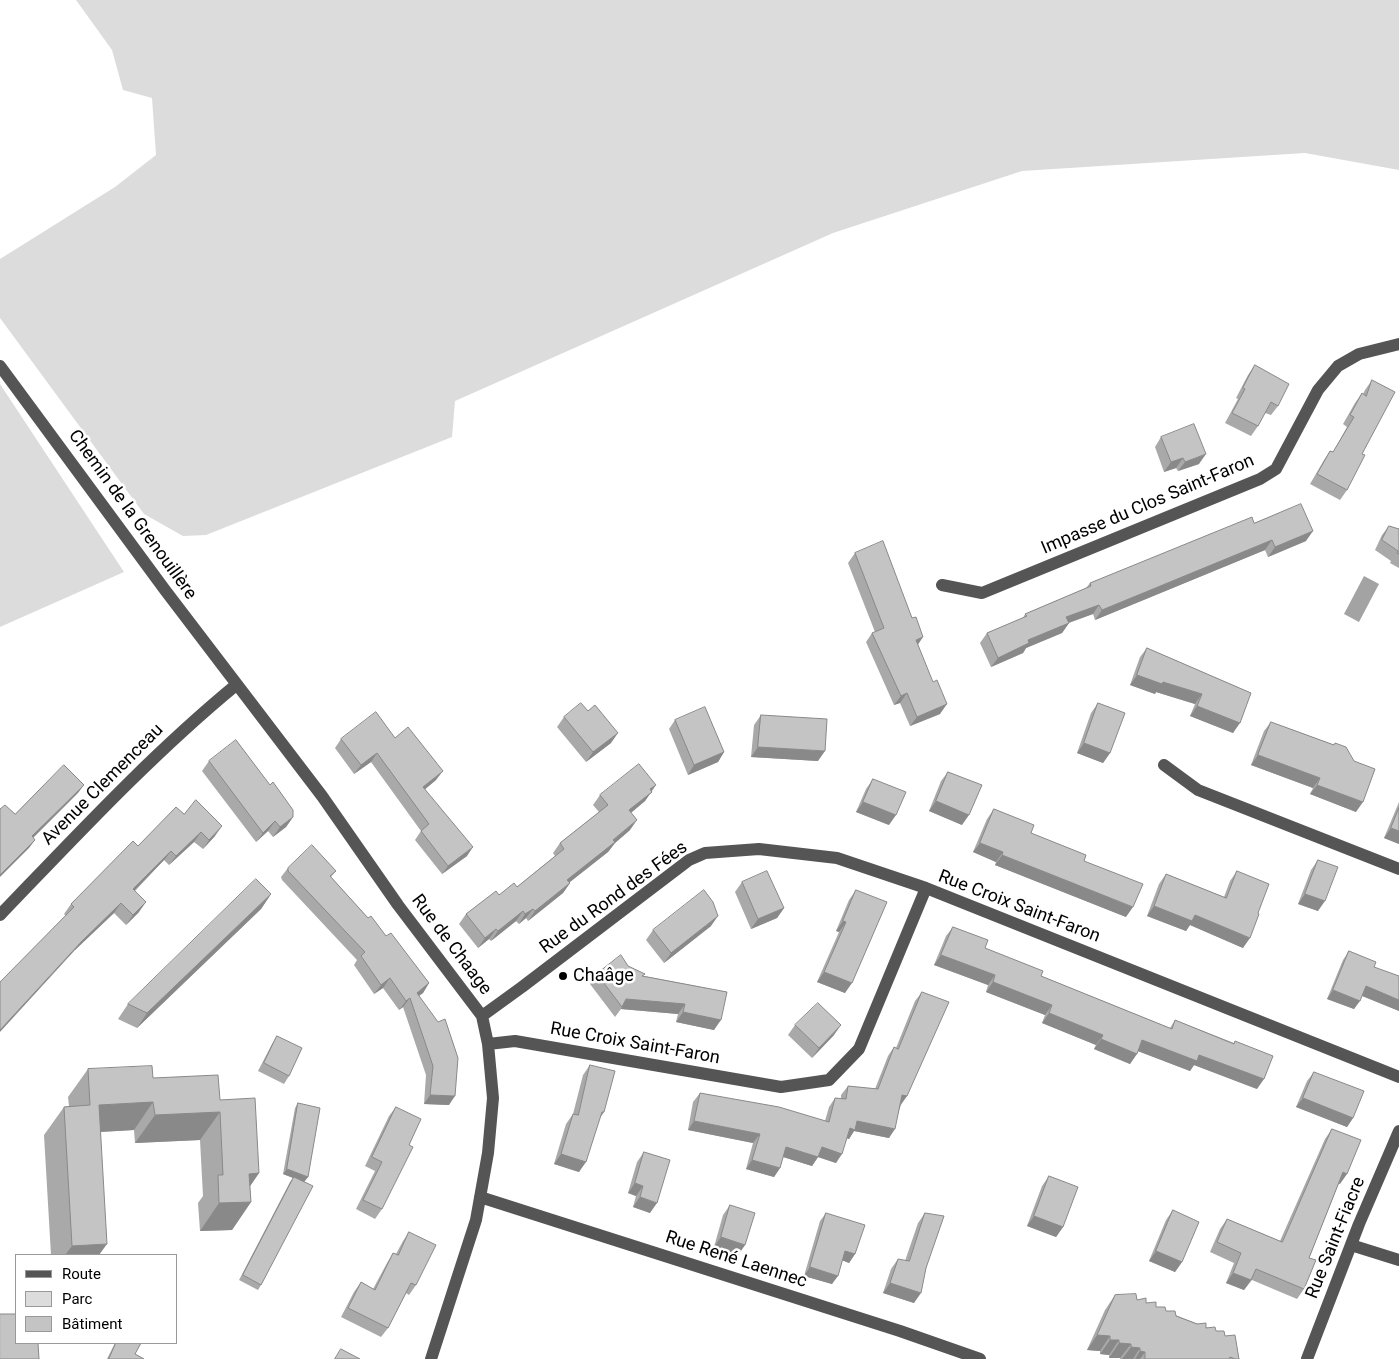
<!DOCTYPE html>
<meta charset="utf-8">
<style>
body{margin:0}
#map{position:relative;width:1399px;height:1359px;overflow:hidden;background:#fff;font-family:Roboto,sans-serif}
canvas{display:block}
.legend{position:absolute;left:15px;top:1254px;width:162px;height:90px;box-sizing:border-box;background:#fff;border:1px solid #999;margin:0;padding:6px 9px;list-style:none;font-size:15px;color:#000}
.legend li{display:flex;align-items:center;gap:10px;height:25px}
.legend b{width:25px;border:1px solid #999}
</style>
<div id="map">
<canvas width="1399" height="1359"></canvas>
<ul class="legend">
<li><b style="height:6px;background:#555"></b>Route</li>
<li><b style="height:14px;background:#dcdcdc"></b>Parc</li>
<li><b style="height:14px;background:#c4c4c4"></b>Bâtiment</li>
</ul>
</div>
<script>
const c = document.querySelector('canvas').getContext('2d');
c.lineJoin = 'round';
function fill(path, color) {
  c.fillStyle = color;
  c.fill(path, 'evenodd');
}
function stroke(path, color, width, dash) {
  c.strokeStyle = color;
  c.lineWidth = width;
  c.lineCap = dash ? 'butt' : 'round';
  c.setLineDash(dash || []);
  c.stroke(path);
}
function write(font, color, halo, rows, align = 'center') {
  c.font = font + ' Roboto,sans-serif';
  c.lineWidth = 5;
  c.setLineDash([]);
  c.textBaseline = 'middle';
  c.strokeStyle = halo;
  c.fillStyle = color;
  for (const [text, x, y, turn = 0] of rows) {
    c.save();
    c.translate(x, y);
    c.rotate((+turn || 0) * Math.PI / 180);
    c.textAlign = isNaN(turn) ? turn : align;
    if (halo) c.strokeText(text, 0, 0);
    c.fillText(text, 0, 0);
    c.restore();
  }
}
const green = new Path2D(`
 M 76,0 L 1399,0 L 1399,170 L 1305,153 L 1022,171 L 833,233 L 455,401 L 452,437 L 206,535 L 183,536 L 144,514 L 0,318 L 0,259 L 115,187 L 156,155 L 152,98 L 123,90 L 112,50 Z
 M 0,384 L 124,572 L 0,627 Z`);
const water = new Path2D(`
 M 1364,576 L 1379,584 L 1359,622 L 1344,614 Z`);
const minor = new Path2D(`
 M 0,366 L 165,590 L 322,796 L 398,905 L 482,1016 L 488,1044 L 493,1098 L 488,1153 L 476,1220 L 431,1359
 M 942,585 L 982,593 L 1260,479 L 1276,469 L 1318,390 L 1338,366 L 1359,354 L 1399,344
 M 1164,765 L 1198,790 L 1399,869
 M 0,915 C 76,836 151,755 236,685
 M 482,1016 L 522,987 L 689,860 L 705,853 L 759,849 L 837,858 L 926,888 L 1399,1077
 M 488,1044 L 515,1041 L 781,1087 L 829,1080 L 859,1049 L 926,888
 M 480,1197 L 900,1331 L 980,1359
 M 1351,1245 L 1399,1260
 M 1307,1359 L 1359,1224 L 1399,1131`);
const wall = new Path2D(`
 M 1255,365 L 1278,406 L 1271,415 L 1265,413 L 1258,426 L 1251,436 L 1225,423 L 1238,399 L 1236,398 L 1248,375 Z
 M 1372,380 L 1362,454 L 1347,490 L 1340,500 L 1310,484 L 1324,460 L 1330,451 L 1333,452 L 1347,427 L 1343,424 L 1355,403 L 1362,393 L 1363,394 L 1365,390 Z
 M 1161,437 L 1199,464 L 1178,471 L 1176,468 L 1164,472 L 1155,447 Z
 M 1254,523 L 1306,541 L 1268,557 L 1265,550 L 1095,620 L 1093,614 L 1069,623 L 1062,633 L 1026,648 L 1023,653 L 991,667 L 980,643 L 987,633 L 1023,618 L 1025,614 L 1086,588 L 1090,583 Z
 M 1389,526 L 1399,529 L 1399,568 L 1390,563 L 1391,561 L 1375,550 L 1382,535 Z
 M 855,553 L 918,645 L 940,714 L 910,726 L 900,703 L 894,705 L 866,642 L 872,633 L 875,632 L 848,563 Z
 M 1147,648 L 1251,693 L 1233,733 L 1190,716 L 1195,704 L 1156,692 L 1155,694 L 1130,685 L 1140,657 Z
 M 1098,703 L 1110,753 L 1103,763 L 1077,753 L 1091,713 Z
 M 588,711 L 611,743 L 586,762 L 557,727 L 564,717 Z
 M 761,715 L 818,761 L 751,757 L 754,725 Z
 M 675,720 L 724,752 L 718,762 L 688,775 L 669,729 Z
 M 1271,722 L 1334,745 L 1335,743 L 1354,761 L 1356,812 L 1310,794 L 1313,788 L 1251,765 L 1264,731 Z
 M 395,738 L 436,780 L 425,789 L 467,856 L 442,874 L 415,840 L 421,831 L 371,762 L 354,774 L 335,748 L 341,739 Z
 M 209,761 L 293,817 L 286,827 L 273,837 L 268,831 L 256,842 L 202,771 Z
 M 948,772 L 962,825 L 929,811 L 941,781 Z
 M 873,779 L 889,825 L 856,812 L 866,789 Z
 M 652,791 L 645,801 L 631,813 L 630,830 L 615,843 L 608,852 L 569,882 L 570,883 L 563,893 L 528,921 L 526,918 L 519,924 L 516,921 L 491,941 L 489,939 L 478,948 L 459,924 L 466,914 L 499,895 L 517,887 L 555,856 L 553,853 L 560,843 L 599,812 L 593,805 L 600,795 Z
 M 1399,802 L 1399,844 L 1384,838 Z
 M 994,809 L 1031,833 L 1084,861 L 1126,917 L 995,865 L 996,862 L 973,852 L 987,819 Z
 M 184,814 L 215,836 L 203,849 L 194,842 L 169,865 L 164,860 L 135,891 L 139,912 L 126,925 L 114,913 L 75,950 L 65,915 L 64,914 L 71,904 L 138,846 Z
 M 1318,860 L 1318,911 L 1298,904 L 1311,870 Z
 M 288,868 L 336,871 L 331,877 L 368,918 L 386,936 L 429,983 L 423,993 L 419,996 L 449,1105 L 424,1104 L 426,1075 L 403,1007 L 399,1010 L 383,988 L 374,994 L 354,965 L 357,960 L 282,880 L 281,877 Z
 M 1237,871 L 1243,948 L 1190,925 L 1186,931 L 1147,916 L 1159,884 L 1166,874 L 1224,897 L 1230,881 Z
 M 742,882 L 784,908 L 777,918 L 751,929 L 735,892 Z
 M 856,890 L 845,993 L 817,982 L 839,932 L 836,931 L 849,900 Z
 M 271,894 L 261,909 L 137,1028 L 118,1019 L 128,1004 Z
 M 711,926 L 664,963 L 646,940 L 653,930 Z
 M 953,927 L 985,948 L 1041,976 L 1170,1028 L 1175,1020 L 1234,1043 L 1235,1041 L 1257,1089 L 1194,1065 L 1190,1071 L 1138,1051 L 1130,1064 L 1094,1049 L 1096,1045 L 1042,1023 L 1045,1015 L 986,992 L 988,985 L 934,965 L 946,936 Z
 M 1349,951 L 1374,967 L 1399,1011 L 1362,996 L 1354,1009 L 1327,999 L 1343,960 Z
 M 628,966 L 644,976 L 727,992 L 714,1030 L 676,1022 L 678,1014 L 621,1009 L 615,1017 L 590,984 L 597,974 Z
 M 922,992 L 907,1096 L 901,1105 L 889,1138 L 854,1131 L 849,1139 L 847,1138 L 836,1163 L 818,1157 L 812,1166 L 783,1157 L 780,1168 L 774,1177 L 746,1169 L 753,1143 L 688,1130 L 693,1102 L 700,1093 L 825,1121 L 829,1107 L 835,1098 L 841,1099 L 841,1095 L 848,1086 L 875,1089 L 888,1056 L 894,1047 L 896,1048 L 915,1001 Z
 M 795,1025 L 834,1035 L 812,1058 L 788,1035 Z
 M 277,1036 L 289,1076 L 284,1084 L 258,1071 L 272,1044 Z
 M 590,1065 L 599,1120 L 579,1172 L 554,1164 L 566,1124 L 573,1114 L 583,1075 Z
 M 88,1069 L 153,1078 L 220,1100 L 259,1173 L 250,1186 L 251,1202 L 232,1230 L 200,1231 L 198,1203 L 203,1196 L 200,1140 L 135,1143 L 134,1130 L 101,1132 L 99,1255 L 51,1255 L 44,1135 L 64,1107 L 69,1106 L 68,1097 Z
 M 1314,1072 L 1353,1118 L 1347,1127 L 1296,1107 L 1307,1081 Z
 M 298,1103 L 308,1177 L 304,1182 L 261,1285 L 258,1290 L 239,1280 L 290,1182 L 293,1178 L 283,1174 L 295,1108 Z
 M 396,1107 L 409,1145 L 382,1209 L 375,1219 L 356,1209 L 375,1171 L 365,1166 L 389,1116 Z
 M 1332,1129 L 1340,1184 L 1339,1183 L 1309,1258 L 1304,1289 L 1297,1299 L 1252,1280 L 1244,1290 L 1226,1283 L 1234,1263 L 1210,1252 L 1220,1229 L 1227,1219 L 1280,1241 L 1325,1139 Z
 M 644,1152 L 650,1213 L 633,1207 L 636,1196 L 628,1193 L 637,1162 Z
 M 1049,1176 L 1063,1227 L 1056,1237 L 1027,1226 L 1042,1186 Z
 M 730,1205 L 745,1245 L 738,1255 L 714,1247 L 723,1215 Z
 M 1173,1210 L 1182,1262 L 1175,1272 L 1149,1261 L 1166,1220 Z
 M 826,1213 L 855,1254 L 849,1263 L 842,1260 L 832,1284 L 804,1276 L 820,1221 Z
 M 925,1213 L 926,1268 L 914,1303 L 883,1293 L 891,1269 L 898,1259 L 905,1261 L 918,1223 Z
 M 409,1232 L 416,1285 L 409,1295 L 406,1293 L 388,1328 L 381,1337 L 341,1317 L 354,1292 L 361,1282 L 373,1289 L 387,1263 L 393,1253 L 396,1254 L 403,1241 Z
 M 1115,1295 L 1137,1300 L 1216,1331 L 1225,1336 L 1239,1359 L 1120,1359 L 1120,1358 L 1109,1358 L 1109,1355 L 1100,1354 L 1100,1351 L 1087,1350 L 1105,1310 Z
 M 115,1343 L 141,1343 L 135,1354 L 144,1359 L 107,1359 Z`);
const shadedWall = new Path2D(`
 M 1206,454 L 1199,464 L 1178,471 L 1185,462 Z
 M 1183,458 L 1176,468 L 1164,472 L 1171,462 Z
 M 1313,531 L 1306,541 L 1268,557 L 1275,547 Z
 M 1272,540 L 1265,550 L 1095,620 L 1102,610 Z
 M 1099,605 L 1093,614 L 1059,626 L 1066,617 Z
 M 1069,623 L 1062,633 L 1026,648 L 1023,653 L 991,667 L 998,658 L 1028,640 Z
 M 923,637 L 917,646 L 916,640 Z
 M 1137,675 L 1163,682 L 1202,694 L 1195,704 L 1156,692 L 1155,694 L 1130,685 Z
 M 907,693 L 900,703 L 894,705 L 901,696 Z
 M 947,704 L 940,714 L 910,726 L 917,717 Z
 M 1197,706 L 1240,723 L 1233,733 L 1190,716 Z
 M 618,733 L 611,743 L 586,762 L 593,752 Z
 M 1084,743 L 1110,753 L 1103,763 L 1077,753 Z
 M 758,747 L 825,751 L 818,761 L 751,757 Z
 M 724,752 L 718,762 L 688,775 L 694,765 Z
 M 377,753 L 371,762 L 354,774 L 361,765 Z
 M 1258,755 L 1320,778 L 1313,788 L 1251,765 Z
 M 443,771 L 436,780 L 417,796 L 423,787 Z
 M 84,785 L 78,793 L 26,845 L 32,836 Z
 M 656,785 L 645,801 L 622,820 L 629,810 L 650,789 Z
 M 1317,785 L 1363,802 L 1356,812 L 1310,794 Z
 M 936,801 L 969,815 L 962,825 L 929,811 Z
 M 863,802 L 896,815 L 889,825 L 856,812 Z
 M 293,817 L 286,827 L 273,837 L 280,827 Z
 M 637,820 L 630,830 L 615,843 L 608,852 L 560,890 L 567,880 Z
 M 275,821 L 268,831 L 256,842 L 263,833 Z
 M 222,826 L 215,836 L 203,849 L 209,840 Z
 M 1391,828 L 1399,831 L 1399,844 L 1384,838 Z
 M 201,832 L 194,842 L 169,865 L 176,856 Z
 M 35,840 L 29,848 L 0,877 L 0,875 Z
 M 980,843 L 1003,852 L 996,862 L 973,852 Z
 M 473,847 L 467,856 L 442,874 L 448,866 Z
 M 171,851 L 164,860 L 126,899 L 133,889 Z
 M 1002,855 L 1133,907 L 1126,917 L 995,865 Z
 M 570,883 L 563,893 L 528,921 L 535,911 Z
 M 271,894 L 261,909 L 137,1028 L 147,1013 Z
 M 1305,894 L 1325,901 L 1318,911 L 1298,904 Z
 M 146,902 L 139,912 L 126,925 L 133,915 Z
 M 121,903 L 114,913 L 75,950 L 0,1032 L 0,1030 L 82,941 Z
 M 1154,906 L 1195,915 L 1250,938 L 1243,948 L 1190,925 L 1186,931 L 1147,916 Z
 M 784,908 L 777,918 L 751,929 L 758,919 Z
 M 533,909 L 526,918 L 519,924 L 525,914 Z
 M 523,911 L 516,921 L 491,941 L 498,931 Z
 M 718,916 L 711,926 L 664,963 L 671,953 Z
 M 843,921 L 846,922 L 839,932 L 836,931 Z
 M 496,929 L 489,939 L 478,948 L 485,938 Z
 M 941,955 L 995,975 L 988,985 L 934,965 Z
 M 824,972 L 852,983 L 845,993 L 817,982 Z
 M 390,978 L 383,988 L 374,994 L 381,985 Z
 M 993,982 L 1052,1005 L 1045,1015 L 986,992 Z
 M 429,983 L 423,993 L 410,1002 L 417,993 Z
 M 1366,986 L 1399,1000 L 1399,1011 L 1360,995 Z
 M 1333,990 L 1360,1001 L 1354,1009 L 1327,999 Z
 M 410,998 L 403,1007 L 399,1010 L 406,1001 Z
 M 626,999 L 685,1004 L 678,1014 L 621,1009 Z
 M 683,1012 L 721,1020 L 714,1030 L 676,1022 Z
 M 1049,1013 L 1103,1035 L 1096,1045 L 1042,1023 Z
 M 841,1025 L 834,1035 L 812,1058 L 819,1048 Z
 M 1101,1039 L 1137,1054 L 1130,1064 L 1094,1049 Z
 M 1142,1040 L 1199,1055 L 1264,1079 L 1257,1089 L 1194,1065 L 1190,1071 L 1135,1050 Z
 M 430,1095 L 455,1096 L 449,1105 L 424,1104 Z
 M 902,1095 L 907,1096 L 900,1105 Z
 M 1303,1098 L 1353,1118 L 1347,1127 L 1296,1107 Z
 M 153,1102 L 134,1130 L 80,1133 L 99,1105 Z
 M 220,1112 L 200,1140 L 135,1143 L 155,1115 Z
 M 602,1112 L 604,1112 L 597,1122 Z
 M 694,1121 L 760,1134 L 753,1143 L 688,1130 Z
 M 857,1121 L 895,1129 L 889,1138 L 854,1131 L 849,1139 L 843,1137 L 850,1128 Z
 M 786,1147 L 822,1147 L 842,1154 L 836,1163 L 818,1157 L 812,1166 L 780,1156 Z
 M 561,1154 L 586,1162 L 579,1172 L 554,1164 Z
 M 752,1160 L 780,1168 L 774,1177 L 746,1169 Z
 M 287,1169 L 308,1177 L 304,1182 L 283,1174 Z
 M 1343,1172 L 1347,1174 L 1340,1184 L 1336,1182 Z
 M 259,1173 L 240,1201 L 249,1174 Z
 M 635,1183 L 643,1186 L 636,1196 L 628,1193 Z
 M 640,1197 L 657,1203 L 650,1213 L 633,1207 Z
 M 251,1202 L 232,1230 L 200,1231 L 219,1203 Z
 M 1034,1216 L 1063,1227 L 1056,1237 L 1027,1226 Z
 M 721,1237 L 745,1245 L 738,1255 L 714,1247 Z
 M 107,1244 L 99,1255 L 65,1255 L 72,1246 Z
 M 845,1251 L 855,1254 L 849,1263 L 839,1259 Z
 M 1156,1251 L 1182,1262 L 1175,1272 L 1149,1261 Z
 M 810,1267 L 838,1276 L 832,1284 L 804,1276 Z
 M 1233,1273 L 1251,1280 L 1244,1290 L 1226,1283 Z
 M 890,1283 L 921,1293 L 914,1303 L 883,1293 Z
 M 1097,1335 L 1110,1336 L 1100,1351 L 1087,1350 Z
 M 1110,1340 L 1119,1340 L 1109,1355 L 1100,1354 Z
 M 1119,1343 L 1131,1344 L 1120,1358 L 1109,1358 Z
 M 1131,1347 L 1140,1348 L 1133,1359 L 1122,1359 Z
 M 1140,1351 L 1145,1352 L 1140,1359 L 1135,1359 Z`);
const building = new Path2D(`
 M 1255,365 L 1289,384 L 1278,406 L 1271,402 L 1258,426 L 1232,413 L 1245,389 L 1243,388 Z
 M 1372,380 L 1395,392 L 1362,454 L 1365,455 L 1347,490 L 1317,474 L 1330,451 L 1333,452 L 1354,417 L 1350,415 L 1362,393 L 1366,396 Z
 M 1194,424 L 1206,454 L 1185,462 L 1183,458 L 1171,462 L 1161,437 Z
 M 1301,504 L 1313,531 L 1275,547 L 1272,540 L 1102,610 L 1099,605 L 1066,617 L 1069,623 L 1028,640 L 1029,643 L 998,658 L 987,633 L 1027,616 L 1025,614 L 1091,586 L 1090,583 L 1252,517 L 1254,523 Z
 M 1389,526 L 1399,529 L 1399,554 L 1397,553 L 1398,551 L 1382,540 Z
 M 883,541 L 912,618 L 916,617 L 923,637 L 916,640 L 933,682 L 937,680 L 947,704 L 917,717 L 907,693 L 901,696 L 872,633 L 884,628 L 855,553 Z
 M 1147,648 L 1251,693 L 1240,723 L 1197,706 L 1202,694 L 1163,682 L 1162,684 L 1137,675 Z
 M 581,703 L 588,711 L 595,705 L 618,733 L 593,752 L 564,717 Z
 M 1098,703 L 1125,713 L 1110,753 L 1084,743 Z
 M 705,707 L 724,752 L 694,765 L 675,720 Z
 M 376,712 L 395,738 L 408,727 L 443,771 L 423,787 L 473,847 L 448,866 L 421,831 L 429,824 L 377,753 L 361,765 L 341,739 Z
 M 761,715 L 827,719 L 825,751 L 758,747 Z
 M 1271,722 L 1334,745 L 1335,743 L 1346,747 L 1354,761 L 1375,769 L 1363,802 L 1317,785 L 1320,778 L 1258,755 Z
 M 236,740 L 270,785 L 273,782 L 293,810 L 293,817 L 280,827 L 275,821 L 263,833 L 209,761 Z
 M 639,764 L 656,785 L 650,789 L 652,792 L 629,810 L 637,820 L 613,840 L 615,842 L 567,880 L 570,883 L 535,911 L 533,909 L 525,914 L 523,911 L 498,931 L 496,929 L 485,938 L 466,914 L 496,891 L 499,895 L 514,883 L 517,887 L 564,849 L 560,843 L 608,805 L 600,795 Z
 M 64,765 L 84,785 L 32,836 L 35,840 L 0,875 L 0,809 L 5,805 L 15,814 Z
 M 948,772 L 982,785 L 969,815 L 936,801 Z
 M 873,779 L 906,792 L 896,815 L 863,802 Z
 M 196,800 L 222,826 L 209,840 L 201,832 L 176,856 L 171,851 L 133,889 L 146,902 L 133,915 L 121,903 L 82,941 L 0,1030 L 0,982 L 74,907 L 71,904 L 133,841 L 138,846 L 176,807 L 184,814 Z
 M 1399,808 L 1399,831 L 1391,828 Z
 M 994,809 L 1034,825 L 1031,833 L 1086,855 L 1084,861 L 1143,884 L 1133,907 L 1002,855 L 1003,852 L 980,843 Z
 M 312,845 L 336,871 L 330,876 L 368,918 L 371,916 L 386,936 L 391,933 L 429,983 L 417,993 L 438,1022 L 445,1019 L 458,1058 L 455,1096 L 430,1095 L 433,1066 L 410,998 L 406,1001 L 390,978 L 381,985 L 361,956 L 365,952 L 288,871 L 288,868 Z
 M 1318,860 L 1338,867 L 1325,901 L 1305,894 Z
 M 767,871 L 784,908 L 758,919 L 742,882 Z
 M 1237,871 L 1269,884 L 1258,913 L 1259,914 L 1250,938 L 1195,915 L 1192,921 L 1154,906 L 1166,874 L 1226,898 Z
 M 256,879 L 271,894 L 147,1013 L 128,1004 Z
 M 704,890 L 713,902 L 718,916 L 671,953 L 653,930 Z
 M 856,890 L 887,902 L 852,983 L 824,972 L 846,922 L 843,921 Z
 M 953,927 L 988,940 L 985,948 L 1043,971 L 1041,976 L 1172,1029 L 1175,1020 L 1234,1044 L 1235,1041 L 1273,1056 L 1264,1079 L 1199,1055 L 1197,1061 L 1142,1040 L 1137,1054 L 1101,1039 L 1103,1035 L 1049,1013 L 1052,1005 L 993,982 L 995,975 L 941,955 Z
 M 1349,951 L 1376,962 L 1374,967 L 1399,976 L 1399,1000 L 1366,986 L 1360,1001 L 1333,990 Z
 M 621,955 L 628,966 L 645,974 L 642,976 L 727,992 L 721,1020 L 683,1012 L 685,1004 L 626,999 L 622,1007 L 597,974 Z
 M 922,992 L 949,1002 L 907,1096 L 902,1095 L 895,1129 L 857,1121 L 855,1130 L 850,1128 L 842,1154 L 822,1147 L 818,1157 L 786,1147 L 780,1168 L 752,1160 L 760,1134 L 694,1121 L 700,1093 L 779,1107 L 829,1122 L 835,1098 L 846,1099 L 848,1086 L 878,1089 L 894,1047 L 898,1049 Z
 M 818,1003 L 841,1025 L 819,1048 L 795,1025 Z
 M 277,1036 L 302,1048 L 289,1076 L 264,1063 Z
 M 590,1065 L 615,1071 L 604,1112 L 602,1112 L 586,1162 L 561,1154 L 573,1114 L 578,1115 Z
 M 152,1066 L 153,1078 L 218,1075 L 220,1100 L 255,1098 L 259,1173 L 249,1174 L 251,1202 L 219,1203 L 218,1175 L 223,1175 L 220,1112 L 155,1115 L 153,1102 L 99,1105 L 107,1244 L 72,1246 L 64,1107 L 90,1105 L 88,1069 Z
 M 1314,1072 L 1364,1091 L 1353,1118 L 1303,1098 Z
 M 298,1103 L 320,1108 L 308,1177 L 287,1169 Z
 M 396,1107 L 421,1119 L 409,1145 L 413,1147 L 382,1209 L 363,1200 L 382,1162 L 372,1157 Z
 M 1332,1129 L 1361,1140 L 1347,1174 L 1343,1172 L 1309,1258 L 1316,1260 L 1304,1289 L 1256,1269 L 1251,1280 L 1233,1273 L 1241,1253 L 1217,1242 L 1227,1219 L 1282,1242 Z
 M 644,1152 L 670,1160 L 657,1203 L 640,1197 L 643,1186 L 635,1183 Z
 M 1049,1176 L 1078,1187 L 1063,1227 L 1034,1216 Z
 M 294,1177 L 313,1186 L 261,1285 L 243,1275 Z
 M 730,1205 L 755,1213 L 745,1245 L 721,1237 Z
 M 1173,1210 L 1199,1222 L 1182,1262 L 1156,1251 Z
 M 826,1213 L 865,1225 L 855,1254 L 845,1251 L 838,1276 L 810,1267 Z
 M 925,1213 L 944,1216 L 926,1268 L 921,1293 L 890,1283 L 898,1259 L 909,1261 Z
 M 409,1232 L 436,1245 L 416,1285 L 411,1283 L 388,1328 L 348,1308 L 361,1282 L 375,1290 L 393,1253 L 398,1255 Z
 M 1136,1294 L 1137,1300 L 1146,1298 L 1146,1303 L 1156,1302 L 1156,1307 L 1165,1307 L 1166,1311 L 1175,1311 L 1176,1316 L 1197,1324 L 1206,1323 L 1206,1328 L 1215,1327 L 1216,1331 L 1224,1331 L 1225,1336 L 1235,1335 L 1239,1359 L 1235,1359 L 1230,1357 L 1229,1359 L 1145,1359 L 1145,1352 L 1140,1351 L 1140,1348 L 1131,1347 L 1131,1344 L 1119,1343 L 1119,1340 L 1110,1340 L 1110,1336 L 1097,1335 L 1115,1295 Z
 M 0,1314 L 16,1314 L 16,1343 L 38,1343 L 39,1359 L 0,1359 Z
 M 116,1343 L 141,1343 L 135,1354 L 144,1359 L 109,1359 Z
 M 341,1349 L 360,1359 L 335,1359 Z`);
const markers = [
 [563,976,5,"#000"]
];
const streetNames = [
 ["Impasse du Clos Saint-Faron",1148,505,-23],
 ["Chemin de la Grenouillère",132,515,54],
 ["Avenue Clemenceau",103,785,-45],
 ["Rue du Rond des Fées",614,898,-36],
 ["Rue Croix Saint-Faron",1019,907,21],
 ["Rue de Chaage",451,945,53],
 ["Rue Croix Saint-Faron",635,1044,10],
 ["Rue Saint-Fiacre",1336,1238,-68],
 ["Rue René Laennec",736,1260,18]
];
const poiNames = [
 ["Chaâge",573,976]
];
fill(green, '#dcdcdc');
fill(water, '#a3a3a3');
stroke(minor, '#555', 12);
fill(wall, '#a9a9a9');
fill(shadedWall, '#898989');
fill(building, '#c4c4c4');
stroke(building, '#898989', 1);
for (const [x, y, r, color] of markers) {
  const dot = new Path2D();
  dot.arc(x, y, r, 0, 2 * Math.PI);
  c.fillStyle = color;
  c.fill(dot);
  stroke(dot, '#fff', 2);
}
write('18px', '#000', '#fff', streetNames);
write('18px', '#000', '#fff', poiNames, 'left');
</script>
